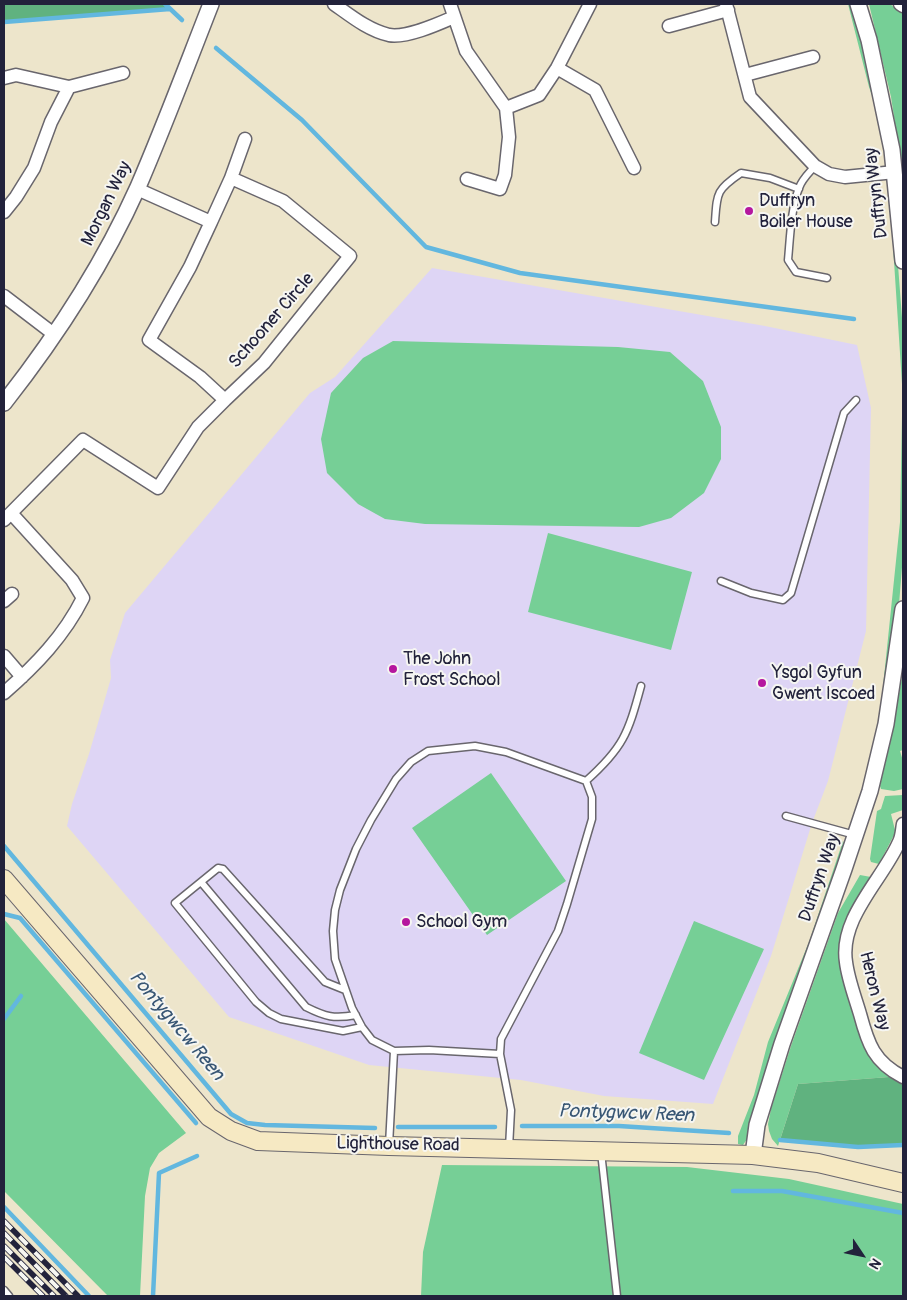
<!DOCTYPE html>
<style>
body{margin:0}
#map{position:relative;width:907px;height:1300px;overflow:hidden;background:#ede5cb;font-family:Pangolin,sans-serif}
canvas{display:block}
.frame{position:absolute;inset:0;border:5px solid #22223b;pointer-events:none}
.north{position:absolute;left:837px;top:1230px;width:50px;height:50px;-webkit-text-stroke:4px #f6f6f2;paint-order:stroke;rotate:124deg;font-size:14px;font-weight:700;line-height:20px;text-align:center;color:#22223b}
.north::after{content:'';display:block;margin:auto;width:18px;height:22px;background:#22223b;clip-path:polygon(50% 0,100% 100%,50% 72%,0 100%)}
</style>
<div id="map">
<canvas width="907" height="1300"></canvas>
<div class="frame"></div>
<div class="north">N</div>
</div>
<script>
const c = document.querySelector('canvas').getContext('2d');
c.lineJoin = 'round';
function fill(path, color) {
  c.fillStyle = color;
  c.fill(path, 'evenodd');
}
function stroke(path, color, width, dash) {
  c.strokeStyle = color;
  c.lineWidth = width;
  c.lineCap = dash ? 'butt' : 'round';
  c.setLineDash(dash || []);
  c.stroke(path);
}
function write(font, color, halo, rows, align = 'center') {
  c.font = font + ' Pangolin,sans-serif';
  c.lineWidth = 4;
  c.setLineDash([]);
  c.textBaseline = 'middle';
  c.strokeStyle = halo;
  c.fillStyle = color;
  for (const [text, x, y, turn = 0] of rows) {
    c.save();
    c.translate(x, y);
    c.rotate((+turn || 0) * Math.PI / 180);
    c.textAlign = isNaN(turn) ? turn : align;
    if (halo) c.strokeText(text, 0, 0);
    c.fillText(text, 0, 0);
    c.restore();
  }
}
const built = new Path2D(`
 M 432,268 L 765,326 L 857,345 L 871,408 L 866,631 L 828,781 L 812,823 L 771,956 L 713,1104 L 604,1096 L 521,1080 L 369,1065 L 229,1017 L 67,826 L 72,804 L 89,754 L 111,678 L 110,660 L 125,613 L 310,393 L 335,377 Z`);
const green = new Path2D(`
 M 848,4 L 852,4 L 880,114 L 875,104 L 869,87 Z
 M 869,4 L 890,4 L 903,14 L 903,176 L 891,97 Z
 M 890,200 L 897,252 L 903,331 L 902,384 Z
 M 393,341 L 618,347 L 670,352 L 703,381 L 721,427 L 721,459 L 704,493 L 671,518 L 639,527 L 425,524 L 385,519 L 358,504 L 327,473 L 321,439 L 331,393 L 363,358 Z
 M 902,416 L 903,555 L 898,617 L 883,707 L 881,706 L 900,522 Z
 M 548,533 L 692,572 L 671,650 L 528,612 Z
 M 903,672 L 903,750 L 900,751 L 903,761 L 903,789 L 894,791 L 881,789 L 880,786 L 890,743 Z
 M 491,773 L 566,881 L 487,935 L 412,828 Z
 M 903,795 L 903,810 L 891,814 L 895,830 L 894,835 L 879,864 L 871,862 L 870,859 L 877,811 L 881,809 L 885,796 Z
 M 843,841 L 845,846 L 749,1136 L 743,1145 L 738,1144 L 738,1136 L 754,1095 L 768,1042 L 809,942 Z
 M 860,875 L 871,877 L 853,908 L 846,986 L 863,1045 L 870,1058 L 889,1077 L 798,1084 L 778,1146 L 772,1139 L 769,1131 L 768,1124 L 771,1109 L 791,1046 L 838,913 Z
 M 4,919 L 186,1133 L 159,1153 L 150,1168 L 145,1196 L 140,1296 L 108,1296 L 4,1191 Z
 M 694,921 L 764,949 L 704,1080 L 639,1053 Z
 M 442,1165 L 687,1167 L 789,1179 L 903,1204 L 903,1296 L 421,1296 L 423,1252 Z`);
const forest = new Path2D(`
 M 4,4 L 165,4 L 170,9 L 4,22 Z
 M 889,1077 L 903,1085 L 903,1145 L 858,1147 L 780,1140 L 798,1084 Z`);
const stream = new Path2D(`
 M 165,4 L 182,20
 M 4,22 L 170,9
 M 216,48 L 302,120 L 426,247 L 520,273 L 854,319
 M 4,846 L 231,1114 L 247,1123 L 265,1125 L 375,1128
 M 4,914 L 20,918 L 196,1123
 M 4,1019 L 21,996
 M 522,1126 L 619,1126 L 729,1133
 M 398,1127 L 495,1127
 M 780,1140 L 858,1147 L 903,1145
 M 733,1191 L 782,1191 L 903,1213
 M 4,1207 L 89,1296
 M 153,1296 L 159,1173 L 197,1156`);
const service = new Path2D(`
 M 815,166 C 809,173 802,179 799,188 C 791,208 790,239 788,260 L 796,272 L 827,278
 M 715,222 C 717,193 716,190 741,173 L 770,178 L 799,189
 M 721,581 L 751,593 L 783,600 L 791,593 L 844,413 L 856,400
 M 586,781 C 623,748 628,734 641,686
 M 786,816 L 855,835
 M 201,882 L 306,1007 C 326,1017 334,1019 356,1015
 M 345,990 L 325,982 L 223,869 L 218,868 L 175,903 L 256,1002 L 269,1013 L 281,1019 L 343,1031 L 362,1027
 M 394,1051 L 429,1050 L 500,1054
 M 389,1145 L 394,1051 L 372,1040 L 362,1027 L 352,1008 L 335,959 L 333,931 L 335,910 L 340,890 L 356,849 L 371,820 L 396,779 L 411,762 L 428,751 L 475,746 L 506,752 L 586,781 L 592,797 L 592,819 L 567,904 L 558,931 L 501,1039 L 500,1054 L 511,1110 L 509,1148
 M 601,1152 L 617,1296
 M 4,1290 L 9,1296`);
const minor = new Path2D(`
 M 334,4 C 351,16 368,30 389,35 C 407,38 438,24 454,17
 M 450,4 L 466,51 L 506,108 L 509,137 L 505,175 L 500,189 L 467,179
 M 726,4 L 750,97 L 815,166 L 829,174 L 845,177 L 895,172
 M 900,4 L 903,6
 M 669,26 L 728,10
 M 557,68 L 595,90 L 634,168
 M 745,75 L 813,57
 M 4,78 L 16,75 L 69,87
 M 506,108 L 539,95 L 557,68 L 590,4
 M 231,178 L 245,139
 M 137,189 L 211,222 L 231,178 L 283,201 L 350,256 L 264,363 L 225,400 L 200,377 L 149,340 L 190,267 L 211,222
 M 4,212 L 16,197 L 34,168 L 51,122 L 69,87 L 123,73
 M 4,296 L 55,335
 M 4,520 L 83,440 L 158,488 L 198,427 L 225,400
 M 4,601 L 12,594
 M 4,656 L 22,677
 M 4,693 C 36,665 64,636 83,598 L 72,580 L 11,513
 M 903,824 C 902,829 902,836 899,842 C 883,879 839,918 846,962 C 848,979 855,997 860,1014 C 868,1044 874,1062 903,1077`);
const tertiary = new Path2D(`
 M 858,4 L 869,40 L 892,150 L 903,261
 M 4,403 C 56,337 103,265 138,187 C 164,127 187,65 211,4
 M 753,1155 L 757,1125 L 782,1044 L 844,869 L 870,791 L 886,724 L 903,609`);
const secondary = new Path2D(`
 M 4,879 L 209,1117 L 231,1131 L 258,1141 L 389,1146 L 753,1155 L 818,1163 L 903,1183`);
const rail = new Path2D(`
 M 4,1221 L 78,1296
 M 4,1233 L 66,1296
 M 4,1246 L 54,1296
 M 4,1257 L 43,1296`);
const markers = [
 [749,211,5,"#b5179e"],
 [393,669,5,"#b5179e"],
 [762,683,5,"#b5179e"],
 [406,922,5,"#b5179e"]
];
const streetNames = [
 ["Duffryn Way",877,193,-97],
 ["Morgan Way",107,204,-64],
 ["Schooner Circle",272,321,-49],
 ["Duffryn Way",820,878,-71],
 ["Heron Way",874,991,76],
 ["Lighthouse Road",398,1145,1]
];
const poiNames = [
 ["Duffryn",759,201],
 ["Boiler House",759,222],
 ["The John",403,659],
 ["Frost School",403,680],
 ["Ysgol Gyfun",772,673],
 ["Gwent Iscoed",772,694],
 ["School Gym",416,922]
];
const waterNames = [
 ["Pontygwcw Reen",176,1026,50],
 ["Pontygwcw Reen",626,1114,2]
];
fill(built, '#ded5f5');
fill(green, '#76cf96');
fill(forest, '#60b27f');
stroke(stream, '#62b7df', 4.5);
stroke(service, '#69666d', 9);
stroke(minor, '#69666d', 15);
stroke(tertiary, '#69666d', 18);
stroke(secondary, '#69666d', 20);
stroke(service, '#fff', 6);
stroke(minor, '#fff', 12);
stroke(tertiary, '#fff', 15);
stroke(secondary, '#f6e9c3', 18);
stroke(rail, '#22223b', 5.5);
stroke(rail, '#f6f6f2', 4, [11]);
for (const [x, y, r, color] of markers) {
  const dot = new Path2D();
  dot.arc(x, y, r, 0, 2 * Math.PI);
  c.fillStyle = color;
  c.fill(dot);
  stroke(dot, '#f6f6f2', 2);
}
write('18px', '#22223b', '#f6f6f2', streetNames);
write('18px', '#22223b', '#f6f6f2', poiNames, 'left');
write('italic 19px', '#385674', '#f6f6f2', waterNames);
</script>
